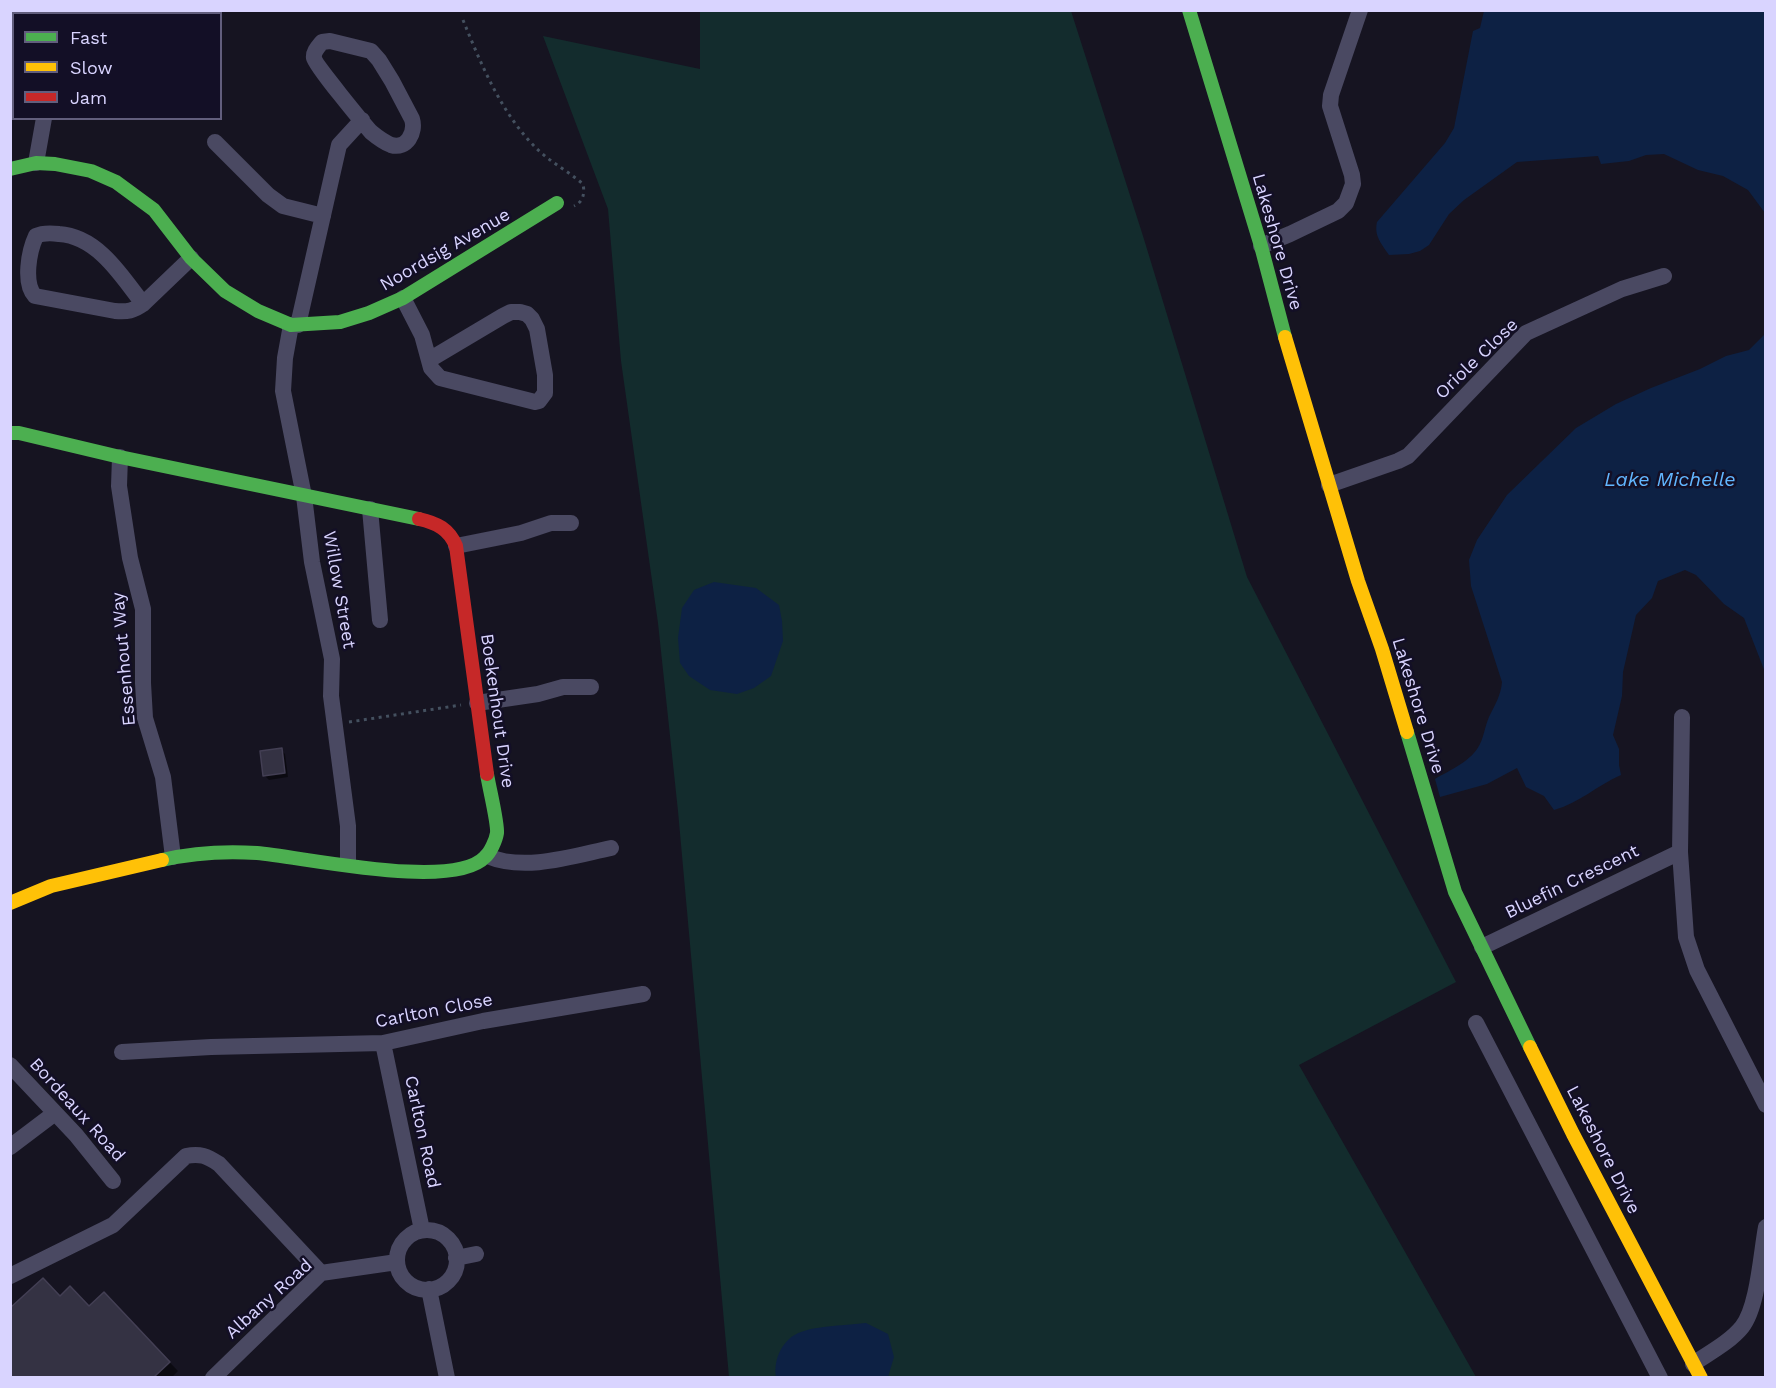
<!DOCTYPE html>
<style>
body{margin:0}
#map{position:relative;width:1776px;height:1388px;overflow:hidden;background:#161421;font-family:"Work Sans",sans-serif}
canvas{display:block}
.frame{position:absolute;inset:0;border:12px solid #d9d4ff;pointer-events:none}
.legend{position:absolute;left:12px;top:12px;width:210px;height:108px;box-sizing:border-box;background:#130f26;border:2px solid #625e7d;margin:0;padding:8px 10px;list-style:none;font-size:18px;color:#d9d4ff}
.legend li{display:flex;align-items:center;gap:12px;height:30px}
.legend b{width:30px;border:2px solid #625e7d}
</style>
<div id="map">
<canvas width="1776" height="1388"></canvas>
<div class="frame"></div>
<ul class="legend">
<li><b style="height:8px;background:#4caf50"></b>Fast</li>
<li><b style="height:8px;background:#ffc107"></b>Slow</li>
<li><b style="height:8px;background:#c62828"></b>Jam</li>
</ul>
</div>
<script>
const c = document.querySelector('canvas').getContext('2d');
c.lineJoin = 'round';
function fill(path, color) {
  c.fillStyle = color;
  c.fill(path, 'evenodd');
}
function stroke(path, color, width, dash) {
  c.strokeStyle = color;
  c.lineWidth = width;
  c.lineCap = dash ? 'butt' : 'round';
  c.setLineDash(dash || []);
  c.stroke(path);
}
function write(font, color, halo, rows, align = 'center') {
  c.font = font + ' "Work Sans",sans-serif';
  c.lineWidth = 5;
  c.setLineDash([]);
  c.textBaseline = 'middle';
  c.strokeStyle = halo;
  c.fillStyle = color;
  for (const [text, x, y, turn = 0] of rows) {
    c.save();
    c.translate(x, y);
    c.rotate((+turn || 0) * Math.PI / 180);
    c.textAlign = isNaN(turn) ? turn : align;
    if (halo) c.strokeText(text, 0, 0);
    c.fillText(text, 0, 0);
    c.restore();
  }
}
const green = new Path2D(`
 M 700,11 L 1071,11 L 1143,236 L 1247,577 L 1456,982 L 1299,1065 L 1476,1377 L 729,1377 L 678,811 L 658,623 L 621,361 L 608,209 L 543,36 L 700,69 Z`);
const water = new Path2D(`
 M 1484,11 L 1765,11 L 1765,213 L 1748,190 L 1723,176 L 1698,170 L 1664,154 L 1646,155 L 1629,161 L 1601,164 L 1598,156 L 1517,162 L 1464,200 L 1449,214 L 1429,245 L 1420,251 L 1409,254 L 1389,255 C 1381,243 1374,236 1377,222 L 1445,143 L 1454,128 L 1473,31 L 1480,28 Z
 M 1765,334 L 1765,672 L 1744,618 L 1724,604 L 1696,575 L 1685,570 L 1658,581 L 1652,598 L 1636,615 L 1623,672 L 1622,696 L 1613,735 L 1619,749 L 1619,765 L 1621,775 C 1598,785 1579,803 1554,810 L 1544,796 L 1526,787 L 1517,768 L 1487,784 L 1440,797 L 1435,779 C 1450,770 1472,761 1480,744 C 1484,736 1485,726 1489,717 C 1495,705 1501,695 1502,682 L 1471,586 L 1469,560 L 1477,540 L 1507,495 L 1576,428 L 1616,404 L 1651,388 L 1700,369 L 1726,356 L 1749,350 Z
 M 714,582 L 756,588 L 779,605 L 782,621 L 783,641 L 771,676 L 754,688 L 737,694 L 710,690 L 689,676 L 680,663 L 678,638 L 682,608 L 694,590 Z
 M 866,1323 L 888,1334 L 894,1357 L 888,1377 L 776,1377 C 773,1359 783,1338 801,1332 C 816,1326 849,1325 866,1323 Z`);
const shadow = new Path2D(`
 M 281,750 L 285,754 L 288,777 L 269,780 L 265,776 Z
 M 104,1294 L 178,1371 L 171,1378 L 10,1378 L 10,1310 L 60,1298 L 89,1308 Z`);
const building = new Path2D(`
 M 282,748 L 285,773 L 263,776 L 260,751 Z
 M 43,1278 L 60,1296 L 70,1286 L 89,1306 L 104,1292 L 170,1362 L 154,1377 L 10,1377 L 10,1308 Z`);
const path = new Path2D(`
 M 463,20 C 481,64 501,113 536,148 C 550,162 568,171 583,184 C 585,194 583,202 574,206
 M 349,722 L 461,705`);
const street = new Path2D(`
 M 10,38 L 14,38
 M 330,41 L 371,51 L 379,60 L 392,81 L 412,119 C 416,132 407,150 391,145 C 384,142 377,137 371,132 C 364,124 315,65 314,58 C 313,52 318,47 322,42 Z
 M 215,142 L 268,195 L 283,206 L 323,216
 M 36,163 L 44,118
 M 1261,246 L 1290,234 L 1338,211 L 1346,203 L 1353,184 L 1352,175 L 1330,106 L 1331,95 L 1360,10
 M 403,298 L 422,335 L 431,368 L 440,378 L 535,402 L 539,401 L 545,393 L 545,375 L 537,329 L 532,319 L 527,314 L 520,312 L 511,312 L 503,316 L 429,360
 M 143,304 C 122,276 97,236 59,234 C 51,233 42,233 36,236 C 29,251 23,283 35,296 L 115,311 C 128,312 133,311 143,304 L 191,258
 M 291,325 L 285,358 L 283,391 L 304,496 L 312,562 L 332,659 L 331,696 L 348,826 L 348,863
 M 298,325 L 339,145 L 362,120
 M 120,457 L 119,486 L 130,558 L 143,609 L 143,683 L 145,718 L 163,777 L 173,857
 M 1329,485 L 1398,461 L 1408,456 L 1526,333 L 1622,289 L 1664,276
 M 370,509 L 380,620
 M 456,546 L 521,533 L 551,523 L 571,523
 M 477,703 L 538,694 L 563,687 L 591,687
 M 1682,717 L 1680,852 L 1686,937 L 1697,970 L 1766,1105
 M 487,856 C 525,872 573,856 611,848
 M 1482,947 L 1680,852
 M 1476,1023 L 1660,1378
 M 383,1043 L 422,1230
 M 122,1052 L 211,1047 L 383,1043 L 483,1021 L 643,994
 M 10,1065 L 76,1135 L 113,1181
 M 10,1147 L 55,1113
 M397 1260a30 30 0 1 1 60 0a30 30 0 1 1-60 0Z
 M 456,1258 L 476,1254
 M 10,1276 L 113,1225 L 186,1156 C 200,1153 207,1156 219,1164 L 321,1273
 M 429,1289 L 447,1378
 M 1693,1364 C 1709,1353 1730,1342 1742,1327 C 1758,1307 1761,1253 1766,1227
 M 213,1378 L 321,1273 L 397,1262`);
const fast = new Path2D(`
 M 1189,10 L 1261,246 L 1285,337
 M 10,169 L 36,163 L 55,164 L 91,171 L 116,182 L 154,210 L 191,258 L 225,291 L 258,311 L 291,325 L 340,322 L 369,313 L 403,298 L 557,203
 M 10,433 L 19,433 L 120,457 L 419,519
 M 1407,732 L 1455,892 L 1530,1047
 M 162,860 C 192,853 226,851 257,853 C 304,857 453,891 485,857 C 490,853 496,840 497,833 C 498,823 489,787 487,774`);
const slow = new Path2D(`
 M 1285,337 L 1358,581 L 1382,649 L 1407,732
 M 10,903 L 51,886 L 162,860
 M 1530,1047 L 1573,1134 L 1701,1378`);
const jam = new Path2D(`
 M 419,519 C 437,523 449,529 456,546 L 487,774`);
const streetNames = [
 ["Lakeshore Drive",1277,242,74],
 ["Noordsig Avenue",445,250,-30],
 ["Oriole Close",1477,359,-44],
 ["Willow Street",339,590,80],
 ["Essenhout Way",124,659,-95],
 ["Lakeshore Drive",1418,706,73],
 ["Boekenhout Drive",497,711,82],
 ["Bluefin Crescent",1572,882,-26],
 ["Carlton Close",434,1011,-11],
 ["Bordeaux Road",77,1110,48],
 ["Carlton Road",422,1132,78],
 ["Lakeshore Drive",1603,1150,63],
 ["Albany Road",269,1299,-42]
];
const waterNames = [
 ["Lake Michelle",1670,480]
];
fill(green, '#132c2d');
fill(water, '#0d2144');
fill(shadow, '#0007');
fill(building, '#343243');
stroke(building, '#433f54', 1.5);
stroke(path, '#44505f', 3, [3, 4.5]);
stroke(street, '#4a4962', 16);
stroke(fast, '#4caf50', 14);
stroke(slow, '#ffc107', 14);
stroke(jam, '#c62828', 14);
write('18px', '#d9d4ff', '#130f26', streetNames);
write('italic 20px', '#62b6ff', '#130f26', waterNames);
</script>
